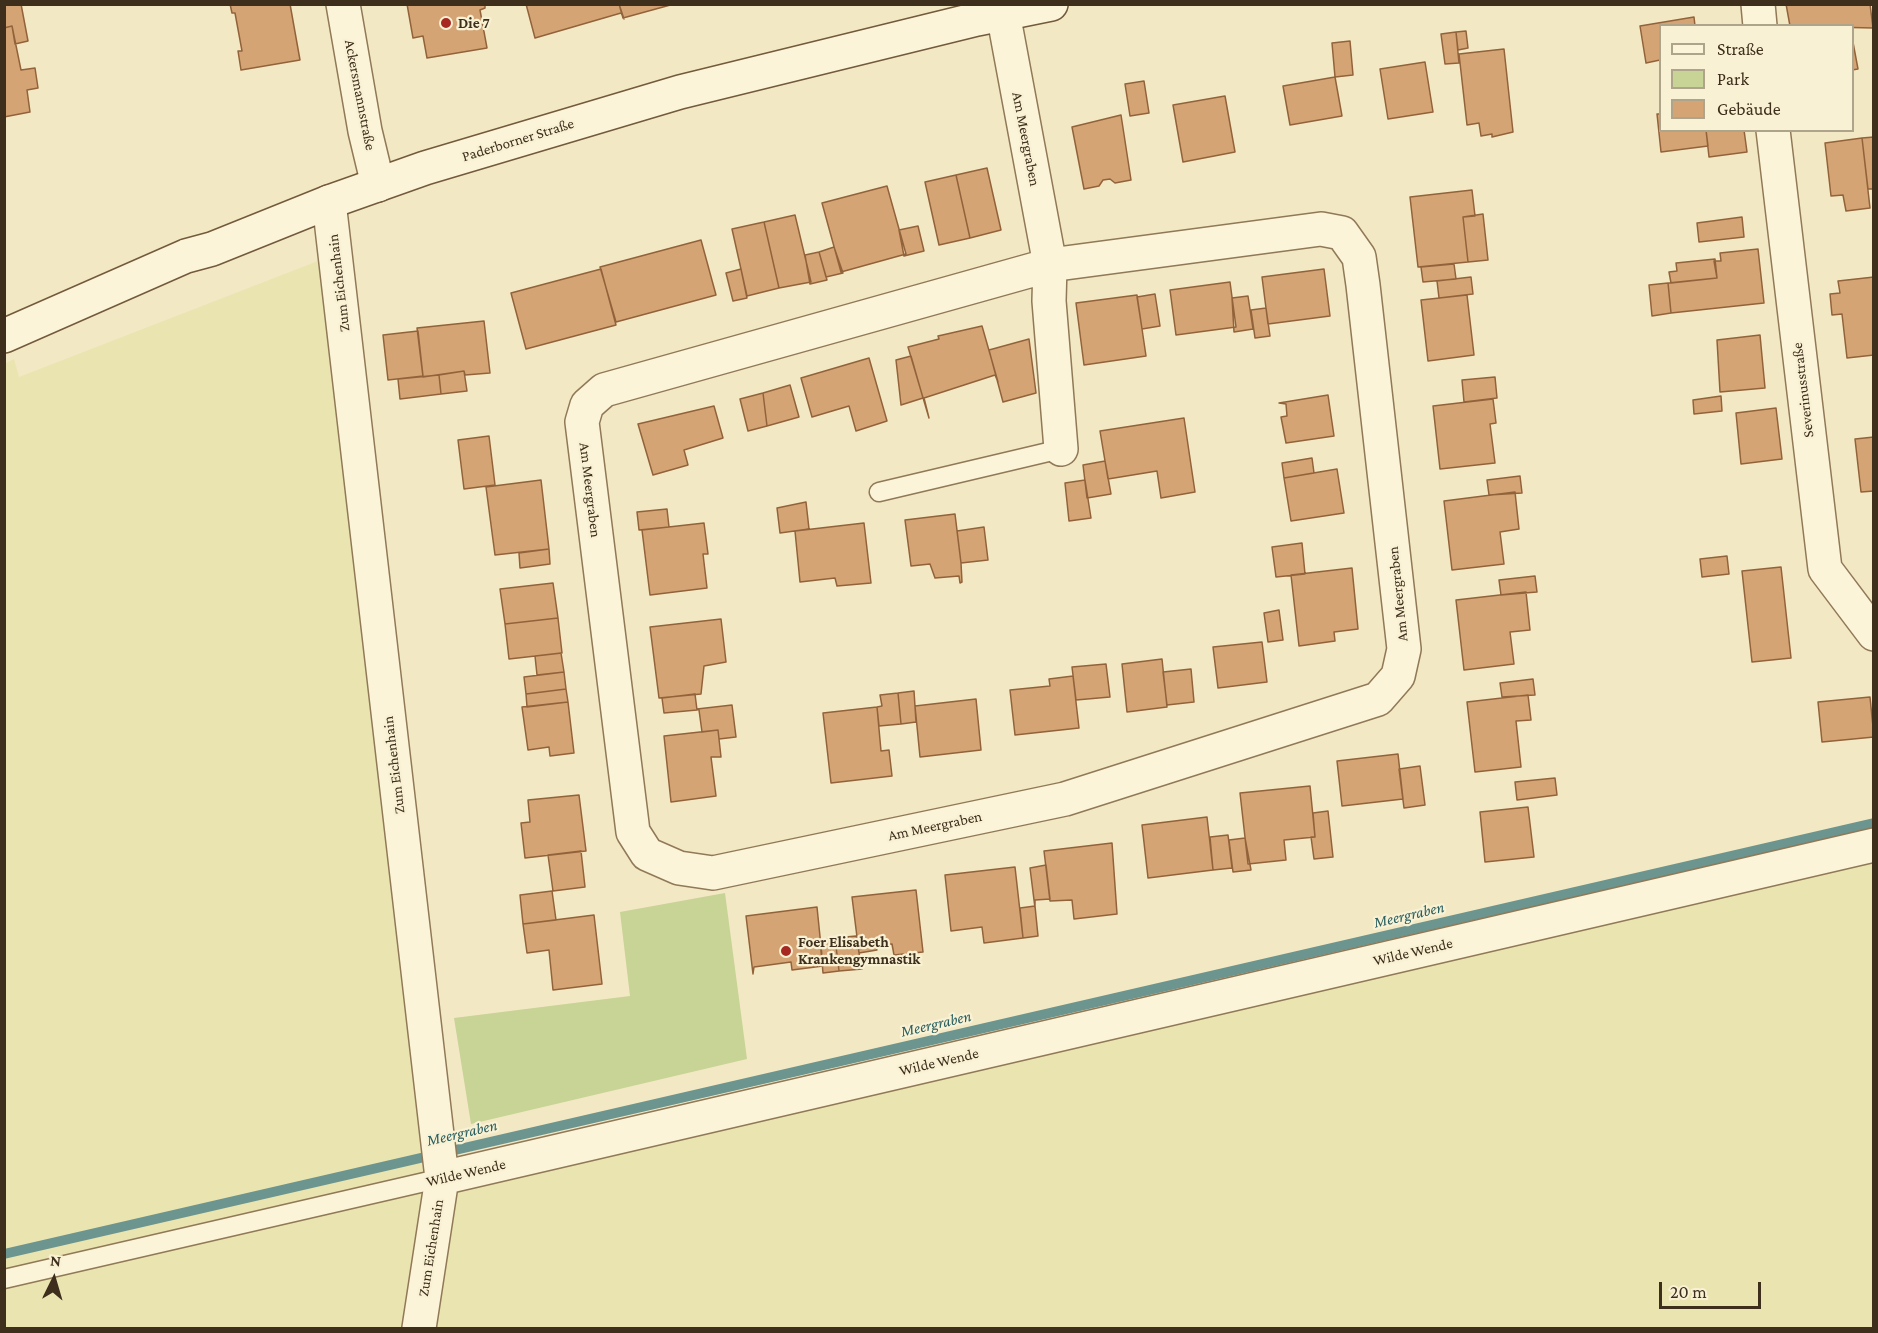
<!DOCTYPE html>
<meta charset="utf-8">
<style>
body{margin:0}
#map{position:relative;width:1878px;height:1333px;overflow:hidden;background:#f3e8c4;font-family:"Crimson Pro",serif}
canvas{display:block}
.frame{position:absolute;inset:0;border:6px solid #3e2f1d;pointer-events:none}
.legend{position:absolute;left:1659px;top:24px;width:195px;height:108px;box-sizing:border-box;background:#f9f1d4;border:2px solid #aea38b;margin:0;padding:8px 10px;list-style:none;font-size:18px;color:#3e2f1d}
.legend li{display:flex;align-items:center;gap:12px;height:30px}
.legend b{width:30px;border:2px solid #aea38b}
.north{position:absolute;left:24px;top:1249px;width:60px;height:60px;-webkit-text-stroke:4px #f9f1d4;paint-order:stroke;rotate:5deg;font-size:16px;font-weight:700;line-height:24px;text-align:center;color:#3e2f1d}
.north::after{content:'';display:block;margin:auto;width:21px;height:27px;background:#3e2f1d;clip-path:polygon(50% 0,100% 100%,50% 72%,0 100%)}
.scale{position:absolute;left:1659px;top:1282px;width:102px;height:27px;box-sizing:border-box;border:3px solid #3e2f1d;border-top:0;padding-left:8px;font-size:18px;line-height:21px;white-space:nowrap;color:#3e2f1d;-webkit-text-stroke:4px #f9f1d4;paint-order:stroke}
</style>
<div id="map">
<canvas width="1878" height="1333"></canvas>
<div class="frame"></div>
<ul class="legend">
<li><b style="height:8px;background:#fcf4d8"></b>Straße</li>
<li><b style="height:16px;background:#c8d396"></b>Park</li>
<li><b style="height:16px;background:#d5a475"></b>Gebäude</li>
</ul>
<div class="north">N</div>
<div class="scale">20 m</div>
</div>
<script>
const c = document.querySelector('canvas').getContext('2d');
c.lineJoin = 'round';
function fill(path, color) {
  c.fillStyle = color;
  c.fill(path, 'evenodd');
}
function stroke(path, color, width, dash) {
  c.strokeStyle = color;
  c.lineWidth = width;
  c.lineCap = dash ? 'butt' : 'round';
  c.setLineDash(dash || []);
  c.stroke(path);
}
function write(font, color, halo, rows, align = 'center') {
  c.font = font + ' "Crimson Pro",serif';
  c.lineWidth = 4.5;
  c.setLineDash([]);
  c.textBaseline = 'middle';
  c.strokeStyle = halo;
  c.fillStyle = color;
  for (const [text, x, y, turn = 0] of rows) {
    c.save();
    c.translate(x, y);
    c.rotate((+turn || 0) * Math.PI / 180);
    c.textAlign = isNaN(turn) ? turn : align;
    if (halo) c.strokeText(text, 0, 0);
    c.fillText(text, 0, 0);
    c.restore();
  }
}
const farmland = new Path2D(`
 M 318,261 L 437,1178 L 414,1328 L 5,1328 L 4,364 L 14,359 L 19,377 Z
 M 1873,857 L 1873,1328 L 425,1328 L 457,1185 Z`);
const green = new Path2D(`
 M 725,893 L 747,1059 L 471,1124 L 454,1018 L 630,996 L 620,912 Z`);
const stream = new Path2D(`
 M 4,1254 L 1874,823`);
const building = new Path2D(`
 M 4,4 L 21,4 L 28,41 L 15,44 L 12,26 L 4,28 Z
 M 230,4 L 290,4 L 300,60 L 241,70 L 238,51 L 242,51 L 235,13 L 232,13 Z
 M 407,4 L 485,4 L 485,8 L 480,10 L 487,48 L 427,58 L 423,36 L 413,38 Z
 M 526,4 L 619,4 L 624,19 L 621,13 L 535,38 Z
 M 619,4 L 674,4 L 623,18 Z
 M 1786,4 L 1870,4 L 1873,28 L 1790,26 Z
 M 1694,17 L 1695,26 L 1660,26 L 1660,60 L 1646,63 L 1640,26 Z
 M 12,26 L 21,70 L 35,68 L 38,88 L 27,90 L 30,112 L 4,117 L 4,28 Z
 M 1466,31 L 1468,48 L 1458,50 L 1456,32 Z
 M 1456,32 L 1459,63 L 1445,64 L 1441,34 Z
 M 1852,37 L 1858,69 L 1852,70 Z
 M 1350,41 L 1353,75 L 1335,77 L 1332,43 Z
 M 1504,49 L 1513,132 L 1492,137 L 1492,134 L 1481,136 L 1479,123 L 1467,125 L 1459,54 Z
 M 1425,62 L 1433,112 L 1388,119 L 1380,69 Z
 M 1335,77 L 1342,116 L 1290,125 L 1283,86 Z
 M 1144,81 L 1149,113 L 1130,116 L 1125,84 Z
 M 1225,96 L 1235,152 L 1183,162 L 1173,105 Z
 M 1657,114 L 1660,114 L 1660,130 L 1706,130 L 1708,146 L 1661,152 Z
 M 1121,115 L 1131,180 L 1115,183 L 1110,179 L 1103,180 L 1099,186 L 1084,189 L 1072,127 Z
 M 1706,130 L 1744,130 L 1747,152 L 1709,157 Z
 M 1874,137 L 1874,189 L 1868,189 L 1862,138 Z
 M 1862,138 L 1870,208 L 1846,211 L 1843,195 L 1831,196 L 1825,143 Z
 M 987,168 L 1001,230 L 970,238 L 956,175 Z
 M 956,175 L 970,238 L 939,245 L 925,182 Z
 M 887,186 L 906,254 L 841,272 L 822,203 Z
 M 1472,190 L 1475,216 L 1463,217 L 1468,262 L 1418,267 L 1410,197 Z
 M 1483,214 L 1488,260 L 1468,262 L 1463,217 Z
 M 795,215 L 811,282 L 779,288 L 764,222 Z
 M 1742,217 L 1744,237 L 1699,242 L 1697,223 Z
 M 764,222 L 779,288 L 747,296 L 732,229 Z
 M 918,226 L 924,251 L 904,256 L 899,230 Z
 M 701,240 L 716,295 L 616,322 L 600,267 Z
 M 834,247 L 843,273 L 826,277 L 819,252 Z
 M 1758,249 L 1764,303 L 1671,313 L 1668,283 L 1717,278 L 1714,261 L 1721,261 L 1720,253 Z
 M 819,252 L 827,280 L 810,284 L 805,255 Z
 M 1715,259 L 1717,278 L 1671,283 L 1669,272 L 1677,271 L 1676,263 Z
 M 1454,264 L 1456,279 L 1423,282 L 1421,267 Z
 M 601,269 L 616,325 L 526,349 L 511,293 Z
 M 741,269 L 747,298 L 733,301 L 726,273 Z
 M 1324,269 L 1330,316 L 1268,324 L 1262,277 Z
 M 1471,277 L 1473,294 L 1439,298 L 1437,281 Z
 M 1874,277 L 1874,355 L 1847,358 L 1842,314 L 1832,315 L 1830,294 L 1840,293 L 1838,281 Z
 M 1230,282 L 1236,327 L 1176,335 L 1170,290 Z
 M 1668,283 L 1671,313 L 1652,316 L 1649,285 Z
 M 1155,294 L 1160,326 L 1142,329 L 1137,297 Z
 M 1137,295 L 1146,356 L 1084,365 L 1076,303 Z
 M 1467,295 L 1474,355 L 1428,361 L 1421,300 Z
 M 1248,296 L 1253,329 L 1234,332 L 1232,298 Z
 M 1266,308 L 1270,336 L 1255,338 L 1251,310 Z
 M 484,321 L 490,373 L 465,375 L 464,371 L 423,377 L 417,328 Z
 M 982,326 L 998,382 L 995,375 L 924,398 L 929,418 L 908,347 L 939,339 L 938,336 Z
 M 418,331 L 423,376 L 388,380 L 383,335 Z
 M 1760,335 L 1765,388 L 1720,392 L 1717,340 Z
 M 1029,339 L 1036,393 L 1003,402 L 989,350 Z
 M 911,356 L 923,398 L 901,405 L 896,360 Z
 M 869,358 L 887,421 L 856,431 L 849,406 L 812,417 L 801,378 Z
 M 464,371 L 467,391 L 441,394 L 439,375 Z
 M 439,375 L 441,394 L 400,399 L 398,379 Z
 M 1495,377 L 1497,398 L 1464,402 L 1462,380 Z
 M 790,385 L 799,417 L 767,426 L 763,393 Z
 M 763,393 L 767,426 L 748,431 L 740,399 Z
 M 1328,395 L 1334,436 L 1286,443 L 1281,417 L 1287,416 L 1286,404 L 1279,403 Z
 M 1721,396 L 1722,411 L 1694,414 L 1693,400 Z
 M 1493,399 L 1496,423 L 1490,424 L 1495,463 L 1440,469 L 1433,406 Z
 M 714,406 L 723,438 L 684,450 L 688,465 L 653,475 L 638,424 Z
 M 1776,408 L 1782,459 L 1741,464 L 1736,413 Z
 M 1184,418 L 1195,492 L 1161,498 L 1157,471 L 1108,479 L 1100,431 Z
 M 489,436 L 495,485 L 464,489 L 458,440 Z
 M 1874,437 L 1874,491 L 1861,492 L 1855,439 Z
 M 1312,458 L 1314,473 L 1284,478 L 1282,463 Z
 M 1105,461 L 1111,494 L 1087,498 L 1083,465 Z
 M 1337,469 L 1344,513 L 1291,521 L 1284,478 Z
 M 1520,476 L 1522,493 L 1489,495 L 1487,480 Z
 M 541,480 L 549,549 L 495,555 L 486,487 Z
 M 1085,480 L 1091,518 L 1069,521 L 1065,483 Z
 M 1515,492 L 1519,529 L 1500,532 L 1504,564 L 1452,570 L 1444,501 Z
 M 806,502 L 809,529 L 780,533 L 777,508 Z
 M 667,509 L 669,527 L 639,530 L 637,512 Z
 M 955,514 L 961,563 L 962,582 L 960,583 L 959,576 L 935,578 L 930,564 L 911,566 L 905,520 Z
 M 704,523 L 708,554 L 703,554 L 707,588 L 650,595 L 642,530 Z
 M 864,523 L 871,583 L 837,586 L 835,578 L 800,582 L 795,531 Z
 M 984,527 L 988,560 L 961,563 L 957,531 Z
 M 1302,543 L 1305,574 L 1276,577 L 1272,547 Z
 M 549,549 L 550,564 L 520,568 L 519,553 Z
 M 1727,556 L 1729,574 L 1702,577 L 1700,559 Z
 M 1781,567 L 1791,658 L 1752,662 L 1742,571 Z
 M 1352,568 L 1358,629 L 1334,632 L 1335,641 L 1299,646 L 1291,575 Z
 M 1535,576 L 1537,592 L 1501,595 L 1499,580 Z
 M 553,583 L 558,618 L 505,624 L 500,589 Z
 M 1526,592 L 1530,630 L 1510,632 L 1514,664 L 1464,670 L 1456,600 Z
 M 1279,610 L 1283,640 L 1268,642 L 1264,613 Z
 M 558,618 L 562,653 L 509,659 L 505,624 Z
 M 721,619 L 726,662 L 704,666 L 701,694 L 659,698 L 650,627 Z
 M 1262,642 L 1267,682 L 1218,688 L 1213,647 Z
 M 561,653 L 564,672 L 537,675 L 535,656 Z
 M 1162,659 L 1167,707 L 1127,712 L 1122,664 Z
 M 1106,664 L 1110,697 L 1076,700 L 1072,667 Z
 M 1191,669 L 1194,702 L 1167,705 L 1163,672 Z
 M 564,672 L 566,689 L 526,694 L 524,677 Z
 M 1073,676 L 1079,728 L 1015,735 L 1010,690 L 1050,686 L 1049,679 Z
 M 1533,679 L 1535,695 L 1502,697 L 1500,683 Z
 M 566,689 L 568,702 L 527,707 L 526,694 Z
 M 914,691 L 916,722 L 901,724 L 898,693 Z
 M 898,693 L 901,724 L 879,726 L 877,707 L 882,706 L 880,695 Z
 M 695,694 L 697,710 L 664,713 L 662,698 Z
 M 1528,695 L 1531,720 L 1516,721 L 1521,767 L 1475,772 L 1467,702 Z
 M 1870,697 L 1874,737 L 1822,742 L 1818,702 Z
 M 976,699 L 981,750 L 920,757 L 915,706 Z
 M 568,702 L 574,753 L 550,756 L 549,747 L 528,750 L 522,707 Z
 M 732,705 L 736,737 L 719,739 L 718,730 L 702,732 L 699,710 L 697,709 Z
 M 877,707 L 881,751 L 889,750 L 892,776 L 831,783 L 823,713 Z
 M 718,730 L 721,757 L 711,757 L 716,796 L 671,802 L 664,736 Z
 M 1398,754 L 1403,799 L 1342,806 L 1337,761 Z
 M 1420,766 L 1425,805 L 1404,808 L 1399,769 Z
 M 1555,778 L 1557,795 L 1517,800 L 1515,782 Z
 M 1310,786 L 1315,837 L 1284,840 L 1286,860 L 1248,864 L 1240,793 Z
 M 579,795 L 586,851 L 525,858 L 521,823 L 530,822 L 528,800 Z
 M 1528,807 L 1534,857 L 1485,862 L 1480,812 Z
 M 1328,811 L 1333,857 L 1314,859 L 1311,837 L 1315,837 L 1313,813 Z
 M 1207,817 L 1213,870 L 1148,878 L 1142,825 Z
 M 1228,835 L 1232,868 L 1213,870 L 1210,837 Z
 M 1245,838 L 1251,870 L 1233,872 L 1229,840 Z
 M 1112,843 L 1117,914 L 1074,919 L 1072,900 L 1050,901 L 1044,851 Z
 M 581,851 L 585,887 L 553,891 L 548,855 Z
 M 1046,865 L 1050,899 L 1035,900 L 1035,908 L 1030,868 Z
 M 1015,867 L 1023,938 L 984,943 L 982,927 L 951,931 L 945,875 Z
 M 916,890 L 923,952 L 894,955 L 892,944 L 876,946 L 877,950 L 859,953 L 852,897 Z
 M 552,891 L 556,920 L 523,924 L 520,895 Z
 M 1035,906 L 1038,936 L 1023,938 L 1020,908 Z
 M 817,907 L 823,966 L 792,970 L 791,962 L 754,967 L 753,974 L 746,916 Z
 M 594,915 L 602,984 L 553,990 L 549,950 L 527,953 L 523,924 Z
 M 856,936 L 862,969 L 839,971 L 835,938 Z
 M 835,938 L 839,971 L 823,973 L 820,940 Z`);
const lane = new Path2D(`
 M 879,492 L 1061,449
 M 4,1279 L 442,1178`);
const street = new Path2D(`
 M 343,4 L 365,131 L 378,185
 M 1758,4 L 1760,26
 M 1003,13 L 1050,265 L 1049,301 L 1061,449
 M 1773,130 L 1825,569 L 1874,634
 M 329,202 L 442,1178 L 419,1328
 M 1321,229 L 1342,233 L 1359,257 L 1363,285 L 1404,649 L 1398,676 L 1378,699 L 1065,799 L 713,873 L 679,868 L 647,854 L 633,832 L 582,422 L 587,405 L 604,390 L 1050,265 Z
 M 442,1178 L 1874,845`);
const secondary = new Path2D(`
 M 4,336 L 186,256 L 212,249 L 329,202 L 425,168 L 680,92 L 977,19 L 1051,4`);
const markers = [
 [446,23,6,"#a62820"],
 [786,951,6,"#a62820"]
];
const poiNames = [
 ["Die 7",458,23],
 ["Foer Elisabeth",798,942],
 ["Krankengymnastik",798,959]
];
const streetNames = [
 ["Ackersmannstraße",360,95,79],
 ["Am Meergraben",1026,139,79],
 ["Paderborner Straße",518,140,-17],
 ["Zum Eichenhain",339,283,-97],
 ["Severinusstraße",1803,390,-97],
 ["Am Meergraben",590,490,83],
 ["Am Meergraben",1398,594,-96],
 ["Zum Eichenhain",394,765,-97],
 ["Am Meergraben",935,826,-12],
 ["Wilde Wende",1413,952,-13],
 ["Wilde Wende",939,1062,-13],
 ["Wilde Wende",466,1173,-13],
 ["Zum Eichenhain",431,1248,-81]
];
const waterNames = [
 ["Meergraben",1409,915,-13],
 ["Meergraben",936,1024,-13],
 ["Meergraben",462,1133,-13]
];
fill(farmland, '#eae4b0');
fill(green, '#c8d396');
stroke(stream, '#6b958e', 10);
fill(building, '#d5a475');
stroke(building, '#92633a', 1.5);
stroke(lane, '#907957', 21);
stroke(street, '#907957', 36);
stroke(secondary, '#725a3b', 36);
stroke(lane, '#fcf4d8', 18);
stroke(street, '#fcf4d8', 33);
stroke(secondary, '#fcf4d8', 33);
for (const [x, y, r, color] of markers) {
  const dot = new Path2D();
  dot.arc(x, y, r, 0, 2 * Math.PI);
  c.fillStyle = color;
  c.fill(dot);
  stroke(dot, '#f9f1d4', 2);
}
write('bold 15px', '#3e2f1d', '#f9f1d4', poiNames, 'left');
write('15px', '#3e2f1d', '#f9f1d4', streetNames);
write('italic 16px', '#2b6060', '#f9f1d4', waterNames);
</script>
